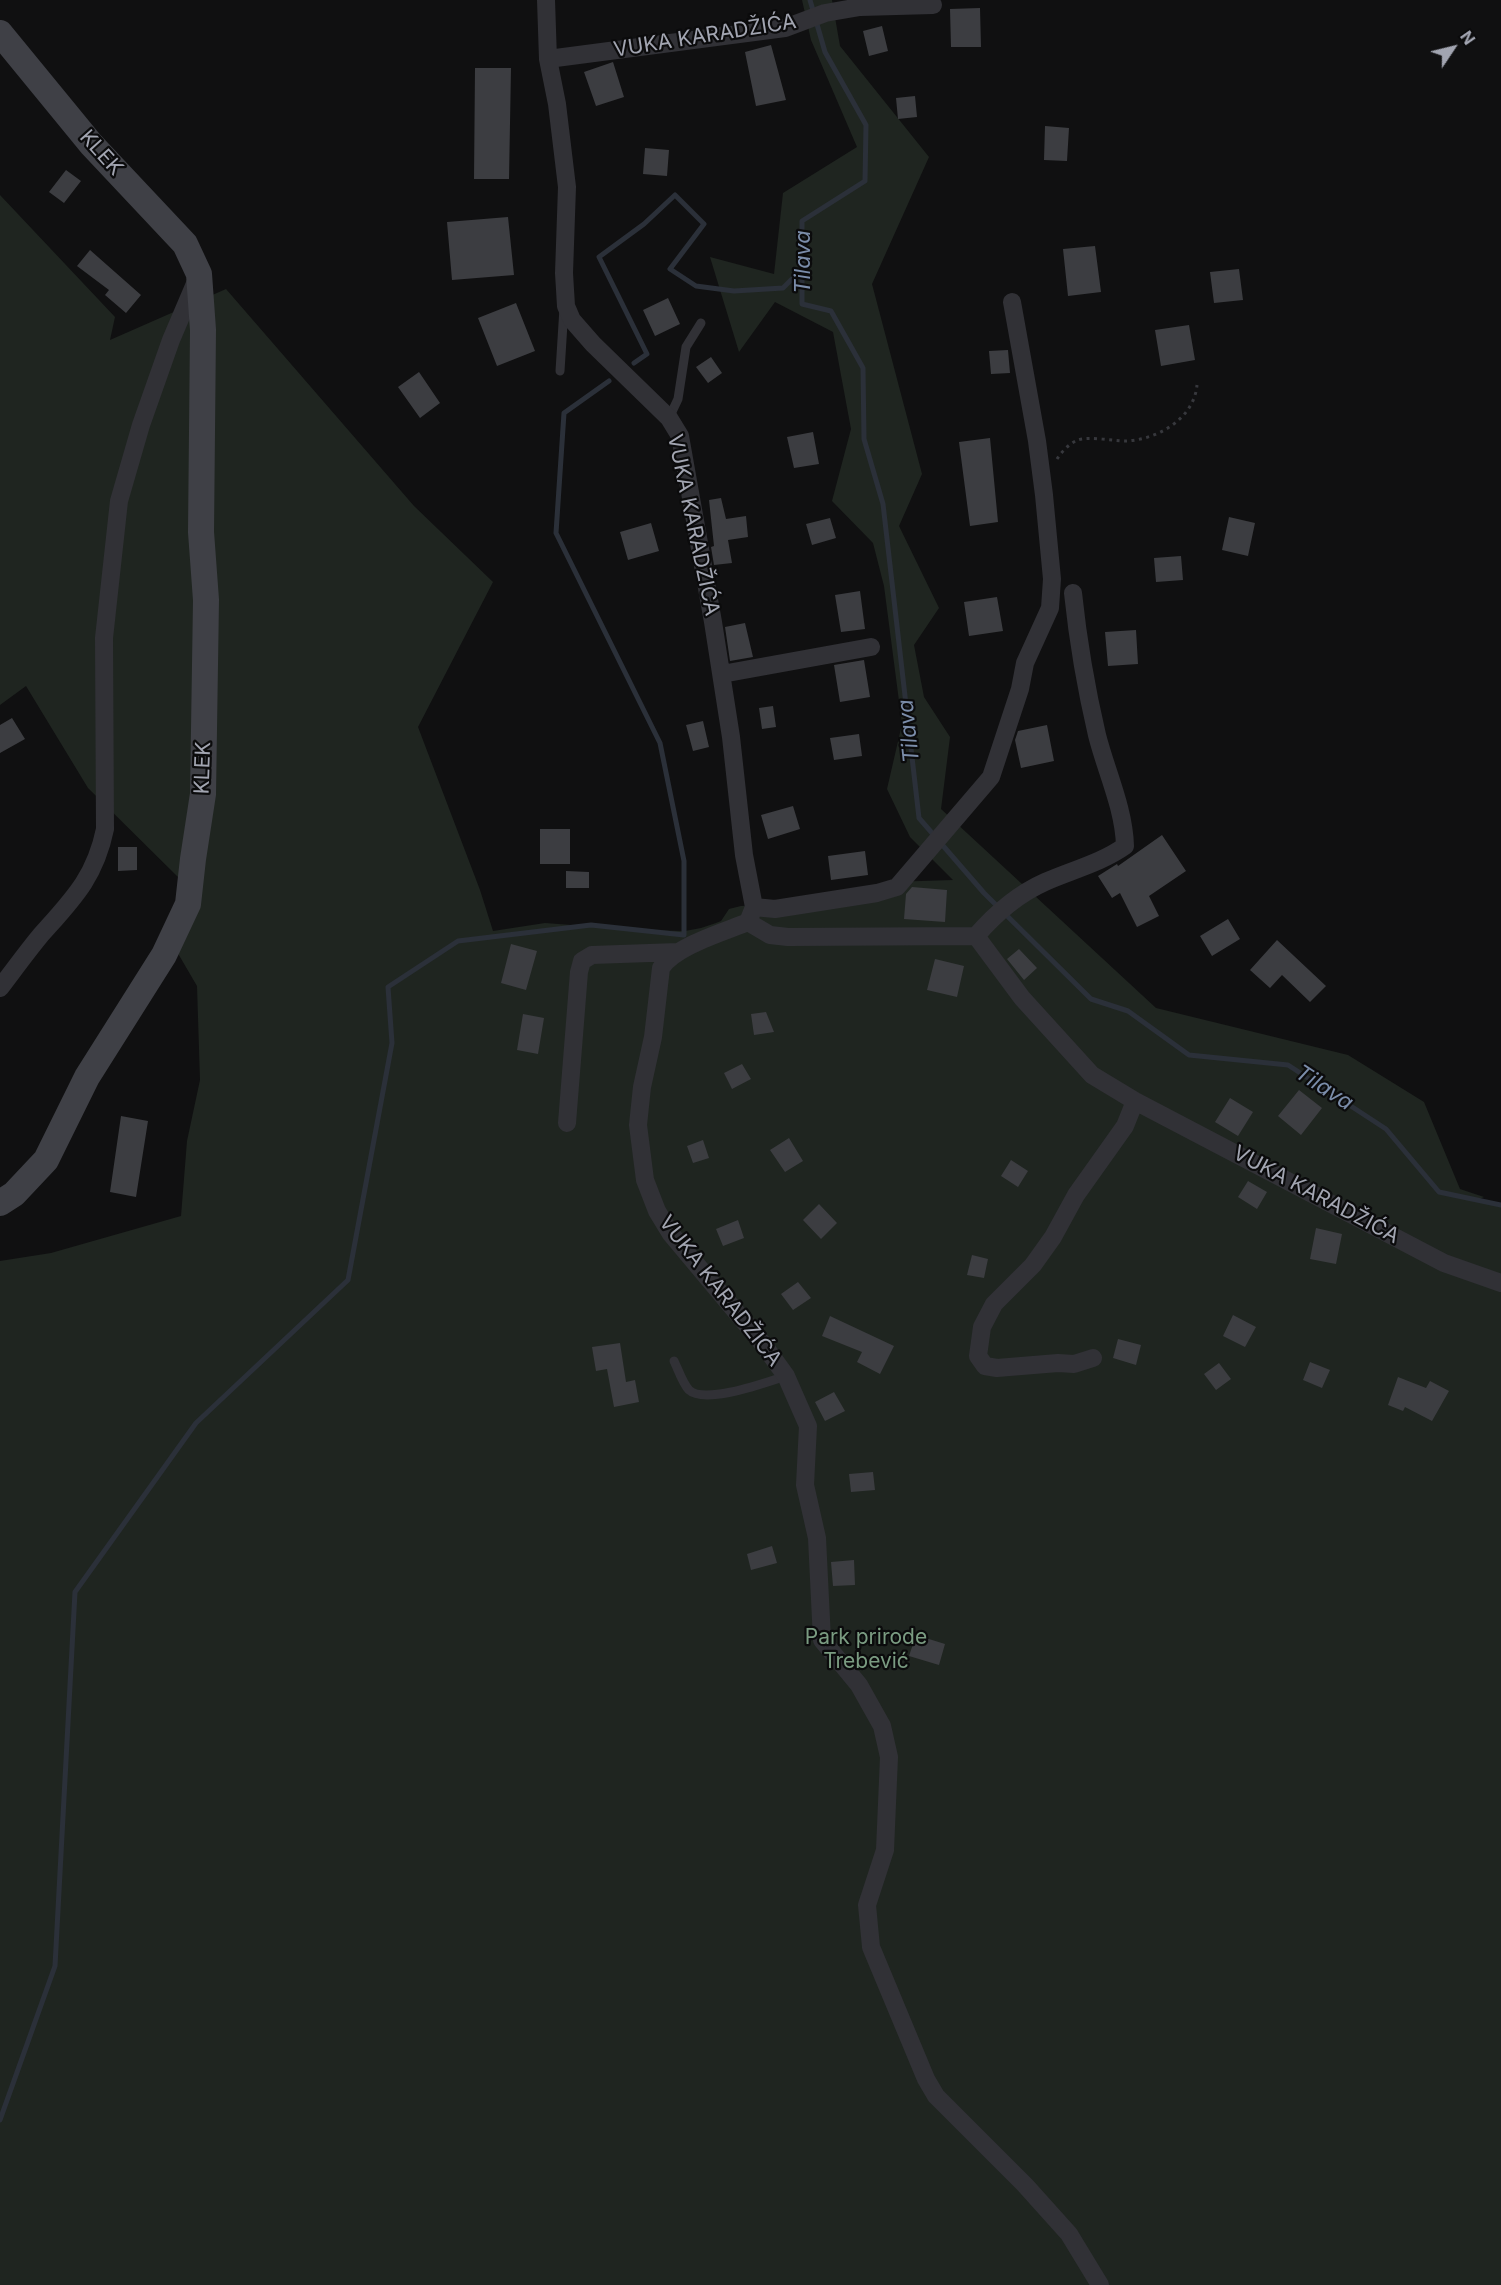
<!DOCTYPE html>
<meta charset="utf-8">
<style>
body{margin:0}
#map{position:relative;width:1501px;height:2285px;overflow:hidden;background:#101011;font-family:Inter,sans-serif}
canvas{display:block}
.north{position:absolute;left:1423px;top:18px;width:60px;height:60px;-webkit-text-stroke:4px #0b0b0c;paint-order:stroke;rotate:55deg;font-size:16px;font-weight:700;line-height:24px;text-align:center;color:#a2a5b1}
.north::after{content:'';display:block;margin:auto;width:21px;height:27px;background:#a2a5b1;clip-path:polygon(50% 0,100% 100%,50% 72%,0 100%)}
</style>
<div id="map">
<canvas width="1501" height="2285"></canvas>
<div class="north">N</div>
</div>
<script>
const c = document.querySelector('canvas').getContext('2d');
c.lineJoin = 'round';
function fill(path, color) {
  c.fillStyle = color;
  c.fill(path, 'evenodd');
}
function stroke(path, color, width, dash) {
  c.strokeStyle = color;
  c.lineWidth = width;
  c.lineCap = dash ? 'butt' : 'round';
  c.setLineDash(dash || []);
  c.stroke(path);
}
function write(font, color, halo, rows, align = 'center') {
  c.font = font + ' Inter,sans-serif';
  c.lineWidth = 4.5;
  c.setLineDash([]);
  c.textBaseline = 'middle';
  c.strokeStyle = halo;
  c.fillStyle = color;
  for (const [text, x, y, turn = 0] of rows) {
    c.save();
    c.translate(x, y);
    c.rotate((+turn || 0) * Math.PI / 180);
    c.textAlign = isNaN(turn) ? turn : align;
    if (halo) c.strokeText(text, 0, 0);
    c.fillText(text, 0, 0);
    c.restore();
  }
}
const green = new Path2D(`
 M 802,0 L 832,0 L 840,46 L 929,157 L 872,284 L 922,474 L 899,526 L 939,608 L 914,645 L 924,697 L 950,737 L 941,809 L 1156,1008 L 1348,1055 L 1424,1102 L 1460,1189 L 1484,1197 L 1475,1201 L 1501,1207 L 1501,2285 L 0,2285 L 0,1261 L 51,1253 L 181,1216 L 187,1141 L 200,1080 L 197,986 L 169,938 L 181,880 L 88,788 L 26,686 L 0,705 L 0,195 L 115,317 L 110,340 L 226,289 L 414,506 L 493,582 L 418,727 L 480,890 L 493,931 L 545,923 L 638,930 L 685,931 L 701,928 L 716,923 L 721,921 L 729,909 L 741,906 L 757,905 L 890,882 L 953,880 L 910,837 L 887,789 L 902,724 L 884,586 L 873,543 L 832,501 L 851,429 L 833,332 L 775,302 L 739,352 L 710,257 L 774,274 L 783,193 L 857,147 L 811,40 Z`);
const stream = new Path2D(`
 M 810,0 L 825,52 L 866,125 L 865,181 L 802,221 L 802,304 L 831,311 L 863,368 L 864,439 L 883,504 L 919,818 L 984,893 L 1091,999 L 1128,1011 L 1189,1055 L 1288,1065 L 1386,1129 L 1439,1192 L 1501,1205
 M 634,363 L 647,354 L 599,257 L 644,224 L 675,195 L 704,224 L 670,269 L 696,286 L 734,291 L 783,288 L 802,269
 M 0,2120 L 55,1966 L 75,1592 L 196,1423 L 348,1280 L 392,1043 L 388,987 L 458,941 L 591,925 L 684,935 L 684,861 L 660,743 L 556,533 L 564,413 L 609,381`);
const building = new Path2D(`
 M 980,8 L 981,47 L 951,47 L 950,9 Z
 M 882,26 L 888,51 L 869,56 L 863,31 Z
 M 771,45 L 786,100 L 756,106 L 745,52 Z
 M 613,62 L 624,97 L 596,106 L 584,72 Z
 M 475,68 L 511,68 L 509,179 L 474,179 Z
 M 915,96 L 917,117 L 898,119 L 896,98 Z
 M 1045,126 L 1069,128 L 1067,161 L 1044,160 Z
 M 645,148 L 669,150 L 667,176 L 643,174 Z
 M 66,170 L 81,181 L 64,203 L 49,192 Z
 M 508,217 L 514,275 L 452,280 L 447,222 Z
 M 1095,246 L 1101,292 L 1068,296 L 1063,249 Z
 M 90,250 L 141,295 L 126,313 L 105,295 L 109,290 L 77,266 Z
 M 1239,269 L 1243,300 L 1214,303 L 1210,272 Z
 M 668,298 L 680,324 L 655,336 L 643,310 Z
 M 516,303 L 535,351 L 497,366 L 478,318 Z
 M 1189,325 L 1195,360 L 1161,366 L 1155,330 Z
 M 1008,350 L 1010,373 L 991,374 L 989,351 Z
 M 711,357 L 722,373 L 708,383 L 696,367 Z
 M 419,372 L 440,403 L 420,418 L 398,387 Z
 M 813,432 L 819,464 L 794,468 L 787,437 Z
 M 990,438 L 998,522 L 970,526 L 959,442 Z
 M 721,498 L 726,519 L 746,516 L 748,537 L 728,540 L 732,563 L 714,565 L 711,547 L 714,546 L 709,500 Z
 M 1229,517 L 1255,523 L 1248,556 L 1222,550 Z
 M 830,518 L 836,538 L 812,545 L 806,524 Z
 M 651,523 L 659,551 L 628,560 L 620,532 Z
 M 1181,556 L 1183,580 L 1156,582 L 1154,558 Z
 M 860,591 L 865,629 L 841,632 L 835,595 Z
 M 997,597 L 1003,631 L 969,636 L 964,602 Z
 M 745,623 L 753,657 L 730,661 L 725,627 Z
 M 1136,630 L 1138,664 L 1108,666 L 1105,632 Z
 M 864,660 L 870,697 L 840,702 L 834,665 Z
 M 773,706 L 776,727 L 762,729 L 759,708 Z
 M 12,718 L 25,739 L 0,753 L 0,725 Z
 M 703,721 L 709,747 L 693,751 L 686,725 Z
 M 1047,725 L 1054,761 L 1021,768 L 1015,740 L 1018,731 Z
 M 859,734 L 862,756 L 834,760 L 830,738 Z
 M 793,806 L 800,829 L 768,839 L 761,815 Z
 M 540,829 L 570,829 L 570,864 L 540,864 Z
 M 1162,835 L 1186,871 L 1149,896 L 1159,916 L 1137,927 L 1120,893 L 1112,898 L 1098,876 L 1117,864 L 1118,866 Z
 M 118,847 L 137,847 L 137,870 L 118,871 Z
 M 865,851 L 868,875 L 831,880 L 828,856 Z
 M 566,871 L 589,872 L 589,888 L 566,888 Z
 M 912,887 L 947,890 L 945,922 L 904,919 L 906,894 Z
 M 1228,919 L 1240,939 L 1212,956 L 1200,936 Z
 M 1277,940 L 1326,986 L 1310,1002 L 1282,975 L 1270,988 L 1250,970 Z
 M 511,944 L 537,951 L 526,990 L 501,983 Z
 M 1019,949 L 1037,968 L 1024,980 L 1007,959 Z
 M 935,959 L 964,966 L 957,997 L 927,990 Z
 M 766,1012 L 774,1032 L 754,1035 L 751,1014 Z
 M 523,1014 L 544,1018 L 538,1054 L 517,1050 Z
 M 742,1064 L 751,1079 L 732,1089 L 724,1073 Z
 M 1299,1090 L 1322,1108 L 1301,1135 L 1278,1116 Z
 M 1230,1098 L 1253,1112 L 1238,1136 L 1215,1122 Z
 M 121,1116 L 148,1121 L 136,1197 L 110,1192 Z
 M 789,1138 L 803,1161 L 785,1172 L 770,1150 Z
 M 703,1140 L 709,1158 L 693,1163 L 687,1146 Z
 M 1011,1160 L 1028,1171 L 1018,1187 L 1001,1176 Z
 M 1248,1181 L 1267,1192 L 1257,1209 L 1238,1197 Z
 M 819,1204 L 837,1223 L 821,1239 L 803,1220 Z
 M 738,1220 L 744,1238 L 723,1246 L 716,1229 Z
 M 1316,1228 L 1342,1234 L 1336,1264 L 1310,1259 Z
 M 972,1255 L 988,1259 L 984,1278 L 967,1275 Z
 M 798,1282 L 811,1298 L 793,1310 L 781,1294 Z
 M 1233,1315 L 1256,1327 L 1245,1347 L 1223,1336 Z
 M 830,1316 L 894,1346 L 880,1374 L 857,1362 L 862,1352 L 822,1336 Z
 M 1118,1339 L 1141,1345 L 1136,1365 L 1113,1358 Z
 M 620,1343 L 626,1382 L 635,1380 L 639,1402 L 614,1407 L 607,1369 L 596,1371 L 592,1347 Z
 M 1310,1362 L 1330,1370 L 1322,1388 L 1303,1380 Z
 M 1219,1363 L 1231,1379 L 1216,1390 L 1204,1374 Z
 M 1398,1377 L 1426,1388 L 1430,1381 L 1449,1391 L 1432,1421 L 1405,1407 L 1403,1411 L 1388,1405 Z
 M 834,1392 L 845,1411 L 825,1421 L 815,1402 Z
 M 873,1472 L 875,1490 L 851,1492 L 849,1474 Z
 M 772,1546 L 777,1563 L 751,1570 L 747,1554 Z
 M 854,1560 L 855,1585 L 833,1586 L 831,1562 Z
 M 916,1635 L 945,1644 L 939,1665 L 909,1656 Z`);
const path = new Path2D(`
 M 1057,459 C 1062,451 1070,443 1078,440 C 1089,436 1113,441 1125,441 C 1157,440 1194,419 1197,385`);
const lane = new Path2D(`
 M 560,371 L 564,308
 M 669,418 L 678,399 L 686,347 L 701,323
 M 674,1361 C 678,1369 683,1384 689,1390 C 705,1405 767,1382 786,1376`);
const street = new Path2D(`
 M 546,0 L 548,59 L 557,104 L 567,187 L 564,273 L 566,306 L 572,320 L 593,344 L 669,418 L 680,436 L 713,622 L 731,737 L 744,855 L 754,907 L 748,922 L 770,935 L 788,937 L 976,936 L 1022,998 L 1092,1075 L 1135,1101 L 1444,1263 L 1501,1283
 M 548,59 L 785,28 L 825,13 L 860,7 L 933,5
 M 722,674 L 871,647
 M 754,907 L 775,909 L 877,893 L 897,887 L 991,777 L 1020,689 L 1025,663 L 1050,608 L 1052,579 L 1044,495 L 1037,441 L 1012,302
 M 748,922 C 724,932 675,946 661,968 L 653,1037 L 642,1087 L 638,1125 L 645,1180 L 657,1211 L 671,1234 L 763,1344 L 786,1376 L 808,1426 L 805,1485 L 817,1538 L 822,1640 L 859,1685 L 882,1726 L 889,1757 L 885,1850 L 867,1905 L 871,1947 L 926,2079 L 936,2096 L 1025,2185 L 1069,2234 L 1100,2285
 M 976,936 C 995,914 1018,894 1045,882 C 1072,870 1101,863 1125,846 C 1124,808 1106,771 1097,735 C 1086,688 1078,641 1073,593
 M 0,988 C 13,971 26,953 40,936 C 72,900 95,878 105,829 L 104,638 L 119,501 L 141,425 L 171,340 L 197,279
 M 567,1123 L 579,972 L 582,961 L 592,955 L 678,952
 M 1093,1358 L 1074,1364 L 1058,1363 L 997,1368 L 985,1366 L 978,1356 L 982,1327 L 994,1304 L 1033,1265 L 1053,1237 L 1076,1195 L 1125,1126 L 1135,1101`);
const secondary = new Path2D(`
 M 0,33 L 91,144 L 185,244 L 199,274 L 203,330 L 201,532 L 206,600 L 203,794 L 193,859 L 188,904 L 164,955 L 87,1077 L 46,1160 L 14,1194 L 0,1203`);
const streetNames = [
 ["VUKA KARADŽIĆA",705,36,-9],
 ["KLEK",101,153,48],
 ["VUKA KARADŽIĆA",693,525,78],
 ["KLEK",203,768,-88],
 ["VUKA KARADŽIĆA",1316,1195,28],
 ["VUKA KARADŽIĆA",720,1291,52]
];
const parkNames = [
 ["Park prirode",866,1638],
 ["Trebević",866,1662]
];
const waterNames = [
 ["Tilava",803,262,-90],
 ["Tilava",909,731,-96],
 ["Tilava",1324,1088,33]
];
fill(green, '#1f2520');
stroke(stream, '#2b3039', 5);
fill(building, '#3c3d41');
stroke(path, '#37383d', 3, [3, 4.5]);
stroke(lane, '#313136', 9);
stroke(street, '#313136', 18);
stroke(secondary, '#3f4046', 26);
write('21px', '#a2a5b1', '#0b0b0c', streetNames);
write('21px', '#7a9b81', '#0b0b0c', parkNames);
write('italic 22px', '#7b8daa', '#0b0b0c', waterNames);
</script>
